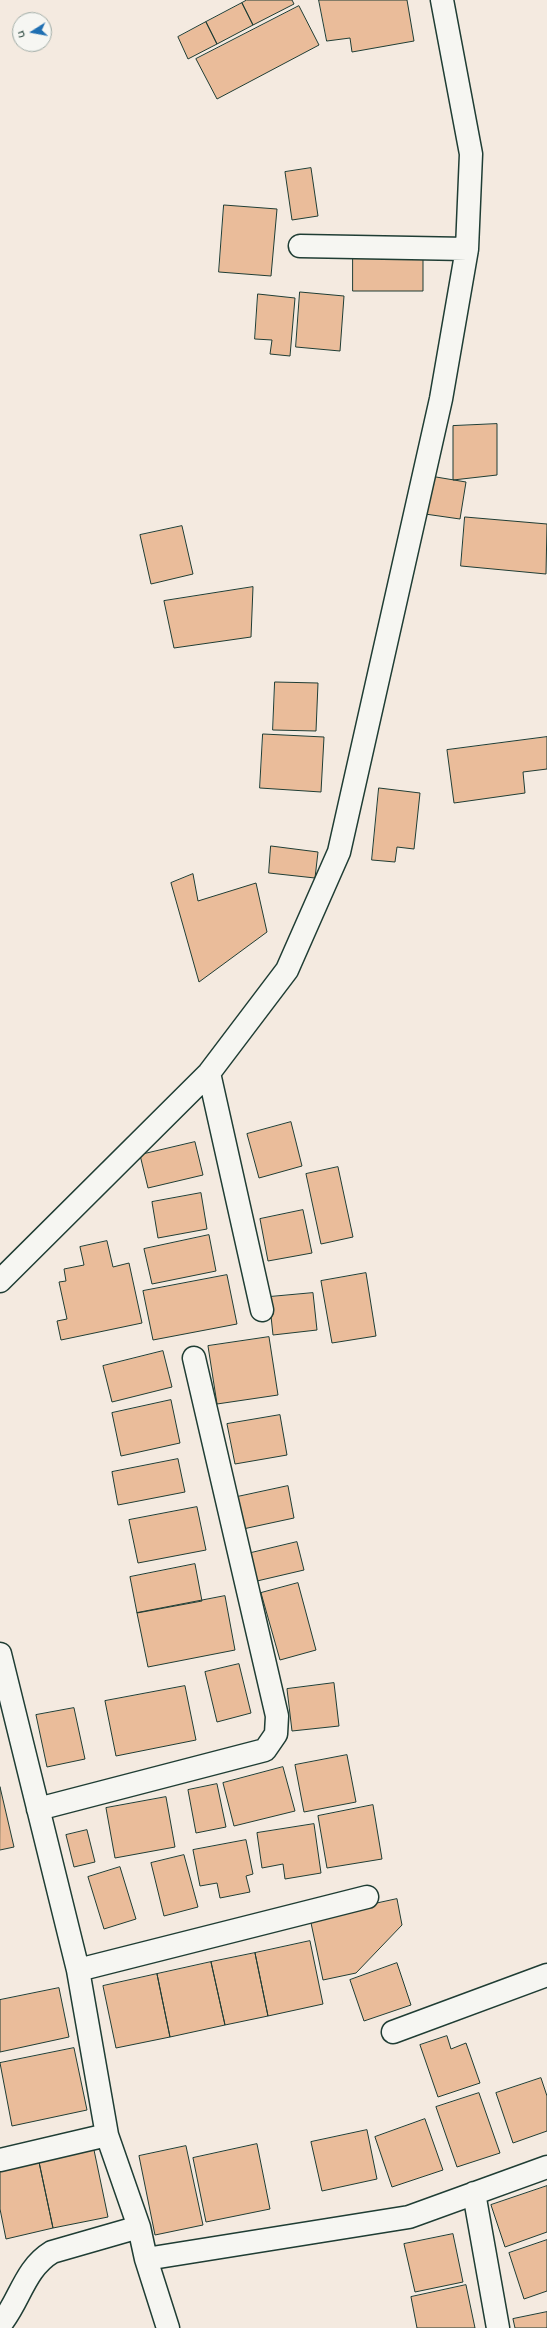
<!DOCTYPE html>
<style>
body{margin:0}
#map{position:relative;width:547px;height:2328px;overflow:hidden;background:#f4eae0;font-family:"Indie Flower",sans-serif}
canvas{display:block}
.north{position:absolute;left:12px;top:12px;width:40px;height:40px;box-sizing:border-box;background:#f6f6f2;border:1px solid #a0aca6;border-radius:50%;rotate:259deg;font-size:11px;font-weight:700;line-height:16px;text-align:center;color:#1f3d34}
.north::after{content:'';display:block;margin:auto;width:14px;height:18px;background:#1f6fb2;clip-path:polygon(50% 0,100% 100%,50% 72%,0 100%)}
</style>
<div id="map">
<canvas width="547" height="2328"></canvas>
<div class="north">U</div>
</div>
<script>
const c = document.querySelector('canvas').getContext('2d');
c.lineJoin = 'round';
function fill(path, color) {
  c.fillStyle = color;
  c.fill(path, 'evenodd');
}
function stroke(path, color, width, dash) {
  c.strokeStyle = color;
  c.lineWidth = width;
  c.lineCap = dash ? 'butt' : 'round';
  c.setLineDash(dash || []);
  c.stroke(path);
}
const building = new Path2D(`
 M 247,0 L 292,0 L 294,4 L 253,25 L 242,3 Z
 M 319,0 L 407,0 L 414,41 L 352,52 L 350,38 L 327,41 Z
 M 242,3 L 253,25 L 217,44 L 206,22 Z
 M 299,6 L 319,45 L 217,99 L 196,59 Z
 M 206,22 L 217,44 L 188,59 L 178,37 Z
 M 311,168 L 318,216 L 292,220 L 285,172 Z
 M 224,205 L 277,209 L 271,276 L 219,272 Z
 M 353,258 L 423,258 L 423,291 L 353,291 Z
 M 300,292 L 344,296 L 340,351 L 296,347 Z
 M 258,294 L 295,298 L 290,356 L 270,354 L 272,340 L 255,339 Z
 M 497,424 L 497,475 L 453,480 L 453,426 Z
 M 430,476 L 466,482 L 460,519 L 425,514 Z
 M 465,517 L 547,524 L 546,574 L 461,566 Z
 M 182,526 L 193,574 L 151,584 L 140,535 Z
 M 253,587 L 251,637 L 174,648 L 164,601 Z
 M 275,682 L 318,683 L 316,731 L 273,730 Z
 M 263,734 L 324,737 L 321,792 L 260,788 Z
 M 547,737 L 547,769 L 523,772 L 525,793 L 454,803 L 447,750 Z
 M 379,788 L 420,793 L 414,849 L 397,847 L 395,862 L 372,860 Z
 M 271,846 L 318,852 L 315,878 L 269,873 Z
 M 193,874 L 198,901 L 256,883 L 267,932 L 199,982 L 171,883 Z
 M 291,1122 L 302,1166 L 259,1178 L 247,1134 Z
 M 195,1142 L 203,1175 L 148,1188 L 140,1155 Z
 M 338,1167 L 353,1237 L 321,1244 L 306,1174 Z
 M 201,1193 L 207,1229 L 158,1238 L 152,1202 Z
 M 303,1210 L 312,1253 L 268,1261 L 260,1219 Z
 M 209,1235 L 216,1271 L 152,1284 L 144,1249 Z
 M 107,1241 L 113,1267 L 129,1263 L 142,1323 L 61,1340 L 57,1321 L 67,1319 L 59,1282 L 66,1281 L 64,1269 L 84,1265 L 80,1247 Z
 M 366,1273 L 376,1336 L 332,1343 L 321,1281 Z
 M 227,1275 L 237,1324 L 153,1340 L 143,1291 Z
 M 313,1293 L 317,1330 L 273,1335 L 269,1297 Z
 M 269,1337 L 278,1395 L 217,1404 L 208,1346 Z
 M 163,1351 L 172,1387 L 112,1402 L 103,1366 Z
 M 171,1400 L 180,1443 L 121,1456 L 112,1413 Z
 M 280,1415 L 287,1455 L 235,1464 L 227,1424 Z
 M 178,1459 L 185,1492 L 118,1505 L 112,1472 Z
 M 288,1486 L 294,1518 L 243,1529 L 237,1497 Z
 M 197,1507 L 206,1550 L 138,1563 L 129,1520 Z
 M 297,1542 L 304,1570 L 257,1581 L 251,1553 Z
 M 195,1564 L 202,1601 L 137,1613 L 130,1577 Z
 M 298,1583 L 316,1650 L 280,1660 L 261,1593 Z
 M 225,1596 L 235,1650 L 148,1667 L 137,1613 Z
 M 239,1664 L 251,1713 L 217,1722 L 205,1672 Z
 M 334,1683 L 339,1726 L 292,1731 L 287,1689 Z
 M 185,1686 L 196,1740 L 116,1756 L 105,1701 Z
 M 74,1708 L 85,1759 L 47,1767 L 36,1715 Z
 M 347,1755 L 356,1802 L 304,1812 L 295,1765 Z
 M 283,1767 L 295,1811 L 234,1826 L 223,1783 Z
 M 217,1784 L 226,1827 L 196,1833 L 188,1790 Z
 M 0,1787 L 14,1847 L 0,1850 Z
 M 166,1797 L 175,1847 L 115,1858 L 106,1808 Z
 M 373,1805 L 382,1859 L 327,1868 L 318,1816 Z
 M 314,1824 L 321,1873 L 285,1879 L 283,1864 L 262,1868 L 257,1833 Z
 M 87,1830 L 95,1862 L 74,1867 L 66,1835 Z
 M 246,1840 L 253,1874 L 246,1876 L 250,1892 L 220,1898 L 217,1883 L 200,1886 L 193,1850 Z
 M 184,1855 L 198,1907 L 164,1916 L 151,1863 Z
 M 120,1867 L 136,1919 L 104,1929 L 88,1877 Z
 M 397,1899 L 402,1925 L 356,1973 L 323,1980 L 310,1918 Z
 M 310,1941 L 323,2004 L 268,2016 L 255,1953 Z
 M 255,1953 L 268,2016 L 225,2025 L 211,1962 Z
 M 211,1962 L 225,2025 L 170,2037 L 157,1974 Z
 M 397,1963 L 411,2005 L 364,2021 L 350,1980 Z
 M 157,1974 L 170,2037 L 116,2048 L 103,1986 Z
 M 59,1988 L 69,2037 L 0,2052 L 0,2000 Z
 M 447,2036 L 451,2049 L 466,2043 L 480,2083 L 438,2097 L 420,2045 Z
 M 74,2048 L 87,2110 L 12,2126 L 0,2063 Z
 M 541,2078 L 547,2096 L 547,2131 L 513,2143 L 496,2093 Z
 M 479,2093 L 500,2153 L 457,2167 L 436,2107 Z
 M 425,2119 L 443,2170 L 392,2187 L 375,2137 Z
 M 367,2130 L 377,2179 L 322,2191 L 311,2142 Z
 M 257,2144 L 270,2209 L 206,2222 L 193,2158 Z
 M 186,2146 L 203,2225 L 155,2235 L 139,2156 Z
 M 94,2150 L 108,2217 L 53,2228 L 39,2162 Z
 M 39,2162 L 53,2228 L 6,2239 L 0,2209 L 0,2170 Z
 M 547,2186 L 547,2232 L 505,2247 L 491,2205 Z
 M 453,2234 L 463,2282 L 415,2292 L 404,2244 Z
 M 547,2240 L 547,2291 L 524,2299 L 509,2253 Z
 M 466,2285 L 475,2328 L 417,2328 L 411,2297 Z
 M 547,2312 L 547,2328 L 515,2328 L 513,2319 Z`);
const minor = new Path2D(`
 M 300,246 L 467,249
 M 209,1073 L 262,1310
 M 0,1281 L 209,1073 L 287,970 L 339,852 L 441,399 L 467,249 L 471,154 L 442,0
 M 0,1654 L 78,1970 L 107,2135 L 139,2227 L 146,2259 L 168,2328
 M 38,1809 L 265,1750 L 276,1734 L 277,1716 L 194,1358
 M 78,1970 L 367,1897
 M 393,2032 L 547,1975
 M 0,2160 L 107,2135
 M 474,2193 L 498,2328
 M 146,2259 L 409,2217 L 547,2167
 M 0,2325 C 20,2301 24,2269 52,2252 L 139,2227`);
fill(building, '#eabc9a');
stroke(building, '#1f3d34', 1);
stroke(minor, '#1f3d34', 25);
stroke(minor, '#f6f6f2', 22);
</script>
